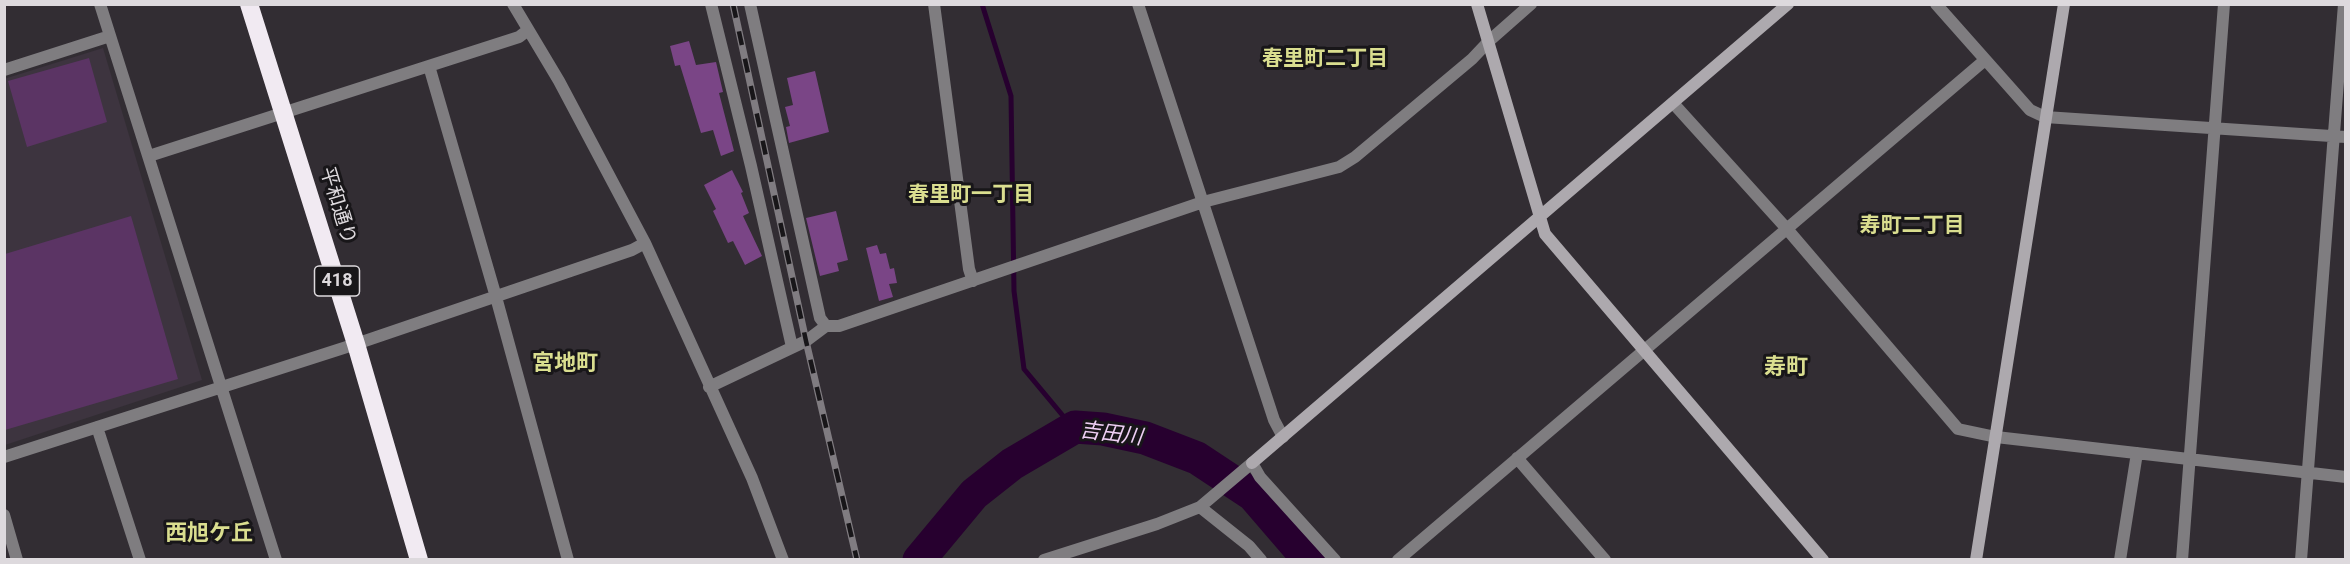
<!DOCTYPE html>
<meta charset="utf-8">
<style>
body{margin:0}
#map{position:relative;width:2350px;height:564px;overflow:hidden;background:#322d33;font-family:Roboto,sans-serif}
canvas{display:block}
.frame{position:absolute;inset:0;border:6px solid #ddd9dd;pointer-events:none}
</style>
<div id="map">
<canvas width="2350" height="564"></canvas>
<div class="frame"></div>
</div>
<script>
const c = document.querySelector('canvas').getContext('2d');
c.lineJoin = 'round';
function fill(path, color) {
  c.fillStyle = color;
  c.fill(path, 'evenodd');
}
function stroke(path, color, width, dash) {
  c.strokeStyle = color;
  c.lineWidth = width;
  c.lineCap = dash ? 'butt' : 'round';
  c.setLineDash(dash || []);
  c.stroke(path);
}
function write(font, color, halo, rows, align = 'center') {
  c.font = font + ' Roboto,"Noto Sans JP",sans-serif';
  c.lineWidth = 6;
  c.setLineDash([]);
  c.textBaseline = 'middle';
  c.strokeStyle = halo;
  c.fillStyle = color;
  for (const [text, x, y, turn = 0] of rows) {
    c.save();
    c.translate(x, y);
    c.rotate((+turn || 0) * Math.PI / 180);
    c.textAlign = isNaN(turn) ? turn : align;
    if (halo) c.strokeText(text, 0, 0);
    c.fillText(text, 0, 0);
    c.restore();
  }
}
const built = new Path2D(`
 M 103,48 L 202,380 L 5,445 L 4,79 Z`);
const green = new Path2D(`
 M 89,58 L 107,122 L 27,147 L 8,81 Z
 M 131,216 L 178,379 L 5,430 L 5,254 Z`);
const stream = new Path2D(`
 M 982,4 L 1011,96 L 1014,291 L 1024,369 L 1064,417 L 1075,427`);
const river = new Path2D(`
 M 919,560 L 974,494 L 1012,464 L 1075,427 L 1103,429 L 1145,438 L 1197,458 L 1253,495 L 1309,560`);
const building = new Path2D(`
 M 689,41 L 696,65 L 716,62 L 723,92 L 719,93 L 734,151 L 721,156 L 713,130 L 701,133 L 680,65 L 675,66 L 670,46 Z
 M 815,71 L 829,132 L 789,143 L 786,127 L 790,126 L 785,107 L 793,105 L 787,78 Z
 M 732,170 L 743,192 L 741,193 L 749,213 L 743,216 L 762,256 L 745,265 L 733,241 L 728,243 L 713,211 L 716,209 L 704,185 Z
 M 836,211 L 848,260 L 837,263 L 839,271 L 820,276 L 806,218 Z
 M 877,245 L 880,254 L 886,253 L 890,269 L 894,268 L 897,283 L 889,284 L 893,297 L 879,301 L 866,248 Z`);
const street = new Path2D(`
 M 100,4 L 276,560
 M 513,4 L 559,81 L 645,243 L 752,478 L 783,560
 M 711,4 L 751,166 L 792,347
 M 750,4 L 820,318 L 826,326
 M 934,4 L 969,269 L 973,281
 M 1138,4 L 1274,420 L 1283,437
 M 1936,4 L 2030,110 L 2045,117 L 2346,137
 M 429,66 L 496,297 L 568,560
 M 4,70 L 110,36
 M 1673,103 L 1787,229 L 1958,429 L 1996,437 L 2346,477
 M 149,156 L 519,37 L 528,30
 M 709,387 L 806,341 L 826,326 L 839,326 L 1203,202 L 1339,167 L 1355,157 L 1472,59 L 1489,41 L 1531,4
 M 97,427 L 140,560
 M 4,457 L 356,344 L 632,250 L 645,243
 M 1517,458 L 1605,560
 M 1200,507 L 1249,546 L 1261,560
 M 4,515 L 17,560
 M 1044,560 L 1157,524 L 1200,507 L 1252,463 L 1260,477 L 1335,560
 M 1398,560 L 1985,60
 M 2120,560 L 2137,453
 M 2182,560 L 2224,4
 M 2301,560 L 2344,4`);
const secondary = new Path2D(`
 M 1477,4 L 1545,234 L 1823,560
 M 1252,463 L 1788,4
 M 1976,560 L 2064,4`);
const highway = new Path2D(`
 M 249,4 L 356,344 L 419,560`);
const rail = new Path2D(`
 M 733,4 L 806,341 L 857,560`);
const shields = [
 [337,281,45]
];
const shieldNames = [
 ["418",337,281]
];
const streetNames = [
 ["平和通り",337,206,73]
];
const neighbourhoodNames = [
 ["春里町二丁目",1325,60],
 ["春里町一丁目",971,196],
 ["寿町二丁目",1912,227]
];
const waterNames = [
 ["吉田川",1111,435,7]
];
const quarterNames = [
 ["宮地町",565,364],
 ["寿町",1786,368],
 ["西旭ケ丘",209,534]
];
fill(built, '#3d343f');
fill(green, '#5b3464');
stroke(stream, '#27002f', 5);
stroke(river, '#27002f', 33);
fill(building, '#7a4586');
stroke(street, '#7f7d80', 12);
stroke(secondary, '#ada9ae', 12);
stroke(highway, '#f1eaf2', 18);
stroke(rail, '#807c81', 7);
stroke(rail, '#181619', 4.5, [14]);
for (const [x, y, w] of shields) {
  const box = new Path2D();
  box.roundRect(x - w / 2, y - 15, w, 30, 4.5);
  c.fillStyle = '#181619';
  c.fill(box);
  stroke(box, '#ddd9dd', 1.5);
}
write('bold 18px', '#ddd9dd', null, shieldNames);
write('20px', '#ddd9dd', '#181619', streetNames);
write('bold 21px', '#dade8f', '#181619', neighbourhoodNames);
write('italic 21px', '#efd0f5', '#181619', waterNames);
write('bold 22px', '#dade8f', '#181619', quarterNames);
</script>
